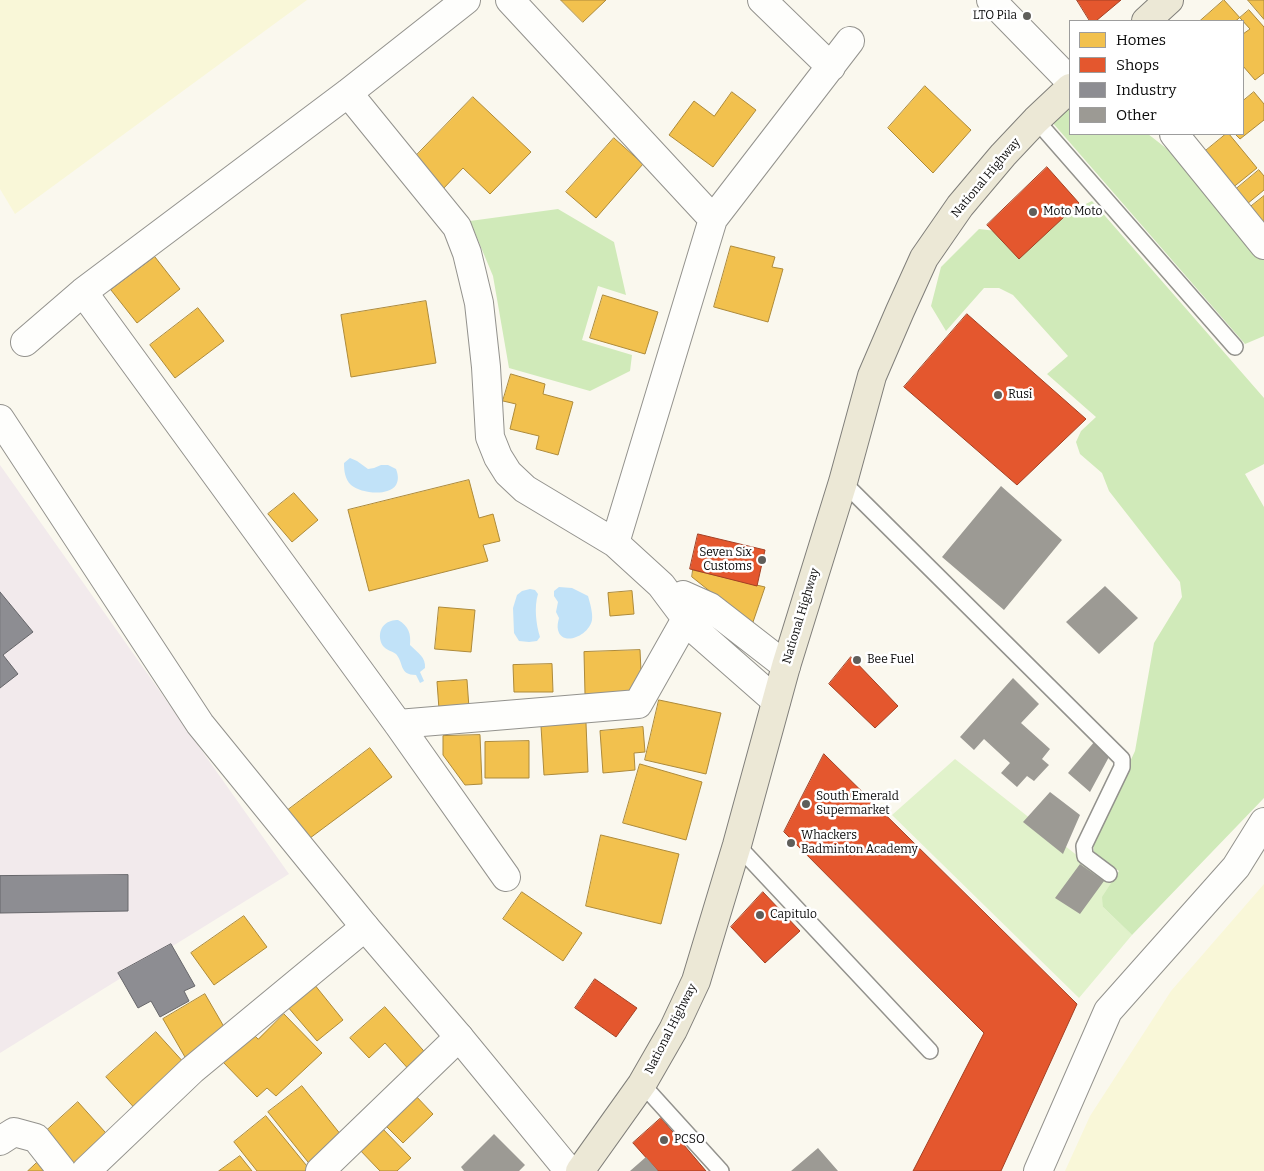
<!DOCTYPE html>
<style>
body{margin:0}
#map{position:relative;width:1264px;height:1171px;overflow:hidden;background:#faf8ee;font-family:Bitter,serif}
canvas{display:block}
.legend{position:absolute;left:1069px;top:20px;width:175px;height:115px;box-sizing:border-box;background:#fff;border:1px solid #9d9d9d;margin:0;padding:6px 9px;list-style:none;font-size:15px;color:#0b0b0b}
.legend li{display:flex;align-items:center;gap:10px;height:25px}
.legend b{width:25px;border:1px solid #9d9d9d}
</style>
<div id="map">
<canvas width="1264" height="1171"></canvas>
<ul class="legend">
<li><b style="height:14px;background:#f2c14e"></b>Homes</li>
<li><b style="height:14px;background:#e4572e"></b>Shops</li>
<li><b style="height:14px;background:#8d8d92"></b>Industry</li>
<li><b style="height:14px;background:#9c9a94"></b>Other</li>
</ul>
</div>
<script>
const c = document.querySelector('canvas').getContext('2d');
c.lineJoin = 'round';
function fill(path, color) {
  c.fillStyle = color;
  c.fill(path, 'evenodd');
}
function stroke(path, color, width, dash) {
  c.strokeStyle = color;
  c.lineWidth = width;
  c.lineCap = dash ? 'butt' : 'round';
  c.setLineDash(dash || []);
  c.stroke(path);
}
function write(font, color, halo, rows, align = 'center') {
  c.font = font + ' Bitter,serif';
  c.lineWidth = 5;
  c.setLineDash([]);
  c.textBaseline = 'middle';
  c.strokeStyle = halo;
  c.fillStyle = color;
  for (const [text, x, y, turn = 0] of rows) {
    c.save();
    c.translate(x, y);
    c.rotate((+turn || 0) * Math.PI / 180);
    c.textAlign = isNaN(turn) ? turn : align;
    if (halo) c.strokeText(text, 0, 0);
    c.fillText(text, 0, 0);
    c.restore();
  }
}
const industrial = new Path2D(`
 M 0,465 L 289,874 L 0,1053 Z`);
const farmland = new Path2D(`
 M 0,0 L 307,0 L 15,214 L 0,189 Z
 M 1264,884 L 1264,1171 L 1065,1171 L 1090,1116 L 1171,991 Z`);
const green = new Path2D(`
 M 955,759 L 1112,883 L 1103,907 L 1132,935 L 1079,998 L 892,815 Z`);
const forest = new Path2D(`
 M 1070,106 L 1070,134 L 1148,134 L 1180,159 L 1264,259 L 1264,336 L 1245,344 L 1052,122 Z
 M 1092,201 L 1264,398 L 1264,464 L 1245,474 L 1264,507 L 1264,798 L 1132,935 L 1103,907 L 1102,897 L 1119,871 L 1094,854 L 1093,841 L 1135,751 L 1154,643 L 1182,597 L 1180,582 L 1109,491 L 1102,473 L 1080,454 L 1076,442 L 1081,431 L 1096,417 L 1047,374 L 1068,356 L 1013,295 L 999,288 L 984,288 L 946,331 L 931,306 L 941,267 L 979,229 L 1022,234 Z
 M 558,209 L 614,242 L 626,295 L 598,286 L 582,340 L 632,355 L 630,371 L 590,391 L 509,368 L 493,276 L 470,221 Z`);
const water = new Path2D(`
 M 350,458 L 357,461 L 368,469 L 374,468 L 381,465 L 388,465 L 396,469 C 398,474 399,480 396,485 C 388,497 360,493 351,485 C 345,479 344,471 344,463 Z
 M 559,587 L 572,588 L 588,596 C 590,603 593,613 592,620 C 589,636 562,647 558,630 C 557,626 558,622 559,618 L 556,612 L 558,602 L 554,596 L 554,591 Z
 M 530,589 L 535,590 L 538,594 C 534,607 536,624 540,637 L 537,641 L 529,642 L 519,641 L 514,633 L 513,608 L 517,595 L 522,591 Z
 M 398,620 C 409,626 411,634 410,645 C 418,653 426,657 425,668 L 420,672 L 424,681 L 420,683 L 416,675 C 399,675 404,663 396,654 C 392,651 386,650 383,646 C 377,637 380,624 391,621 C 393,620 396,620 398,620 Z`);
const homes = new Path2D(`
 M 561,0 L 606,0 L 583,22 Z
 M 1224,0 L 1250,29 L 1243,34 L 1243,21 L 1200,21 Z
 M 1248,0 L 1264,0 L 1264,19 Z
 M 1249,10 L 1264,27 L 1264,73 L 1255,80 L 1243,66 L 1243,21 L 1236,21 Z
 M 925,86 L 971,130 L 933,173 L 888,128 Z
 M 732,92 L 756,110 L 713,167 L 669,135 L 694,101 L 714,116 Z
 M 1254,92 L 1264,104 L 1264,120 L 1240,139 L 1235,134 L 1243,134 L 1243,101 Z
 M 473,97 L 531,152 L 490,194 L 463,168 L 442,190 L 411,161 Z
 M 1226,134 L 1229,134 L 1257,168 L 1231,189 L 1203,153 Z
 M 614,138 L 643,164 L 596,218 L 566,192 Z
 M 1259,170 L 1264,176 L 1264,190 L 1247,204 L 1235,190 Z
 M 1264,196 L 1264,226 L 1249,208 Z
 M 731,246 L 775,257 L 772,267 L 783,269 L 768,322 L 714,307 Z
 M 155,257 L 180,289 L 137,323 L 111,290 Z
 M 603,295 L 658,312 L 645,354 L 590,338 Z
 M 426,301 L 436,363 L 351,377 L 341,315 Z
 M 198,308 L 224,341 L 175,378 L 150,345 Z
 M 511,374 L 545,384 L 543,394 L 573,402 L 558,455 L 536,449 L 539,436 L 510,429 L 516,404 L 503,401 Z
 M 469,480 L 479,518 L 493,514 L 500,541 L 483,545 L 488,561 L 369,591 L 348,510 Z
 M 294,493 L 318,520 L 292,542 L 268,514 Z
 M 693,570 L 765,587 L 752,625 L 692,577 Z
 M 632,591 L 634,614 L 610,616 L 608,593 Z
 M 439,607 L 475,610 L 471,652 L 435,649 Z
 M 640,650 L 642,692 L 585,694 L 584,652 Z
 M 552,664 L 553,692 L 514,692 L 513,665 Z
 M 467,680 L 469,708 L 439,709 L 437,682 Z
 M 659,700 L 721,713 L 706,774 L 645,760 Z
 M 586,723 L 588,772 L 544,775 L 541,726 Z
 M 643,727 L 645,752 L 634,753 L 635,770 L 603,773 L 600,731 Z
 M 480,735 L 482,784 L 465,785 L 443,755 L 443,736 Z
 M 529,741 L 529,778 L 485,778 L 485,742 Z
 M 370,748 L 392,777 L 302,844 L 280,816 Z
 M 640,764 L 702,782 L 686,840 L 623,823 Z
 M 601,835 L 679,854 L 661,924 L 586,906 Z
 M 522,892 L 582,933 L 563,961 L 503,919 Z
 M 244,916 L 267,947 L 214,985 L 191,953 Z
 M 314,984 L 343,1020 L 317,1041 L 287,1006 Z
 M 205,994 L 227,1032 L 185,1057 L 163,1019 Z
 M 385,1007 L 430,1058 L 412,1073 L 385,1043 L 369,1058 L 350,1038 Z
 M 284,1014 L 322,1053 L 276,1096 L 267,1088 L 257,1097 L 222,1061 L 252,1033 L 258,1039 Z
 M 156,1032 L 186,1065 L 140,1114 L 106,1077 Z
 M 302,1086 L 345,1140 L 312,1167 L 268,1112 Z
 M 414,1094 L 433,1114 L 403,1143 L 383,1123 Z
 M 78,1102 L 114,1142 L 80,1171 L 45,1132 Z
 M 266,1116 L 311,1171 L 257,1171 L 234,1142 Z
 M 381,1127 L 411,1158 L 397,1171 L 380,1171 L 358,1148 Z
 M 240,1156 L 252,1171 L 219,1171 Z
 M 42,1158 L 54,1171 L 28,1171 Z`);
const shops = new Path2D(`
 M 1077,0 L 1121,0 L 1096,21 L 1090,21 Z
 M 1047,167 L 1079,203 L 1019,259 L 987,225 Z
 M 967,314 L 1086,419 L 1017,485 L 904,387 Z
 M 698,534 L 765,550 L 757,586 L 690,569 Z
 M 851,657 L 898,706 L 875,728 L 829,684 Z
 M 824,754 L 1077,1004 L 1001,1171 L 913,1171 L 984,1033 L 784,832 Z
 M 763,892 L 800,931 L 765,963 L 731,927 Z
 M 595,979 L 637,1008 L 616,1037 L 575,1008 Z
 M 661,1118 L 706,1171 L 658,1171 L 633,1143 Z`);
const industry = new Path2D(`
 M 0,592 L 33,632 L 3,655 L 18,674 L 0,688 Z
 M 128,875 L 128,911 L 0,913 L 0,876 Z
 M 171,944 L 195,986 L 184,991 L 189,1001 L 160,1017 L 151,1001 L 138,1008 L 118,973 Z`);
const building = new Path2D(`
 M 1001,486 L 1062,540 L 1004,610 L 942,557 Z
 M 1105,586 L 1138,618 L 1099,654 L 1066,622 Z
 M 1013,678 L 1039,704 L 1021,723 L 1050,749 L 1042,759 L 1049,765 L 1034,781 L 1027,776 L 1017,787 L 1001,773 L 1010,763 L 984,739 L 974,750 L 960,737 Z
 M 1095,741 L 1110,755 L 1090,792 L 1068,773 Z
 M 1050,792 L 1080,815 L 1063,854 L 1023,822 Z
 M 1080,864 L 1104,881 L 1080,914 L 1055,898 Z
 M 494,1134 L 525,1165 L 519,1171 L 464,1171 L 461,1167 Z
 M 818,1148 L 838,1171 L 791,1171 Z
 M 646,1157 L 658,1171 L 630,1171 Z`);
const service = new Path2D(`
 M 1036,120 L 1235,347
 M 843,482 L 1122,759 L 1122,767 L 1084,846 L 1085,856 L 1109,874
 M 737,845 L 930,1051
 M 642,1084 L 721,1171`);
const minor = new Path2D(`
 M 510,0 L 713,219
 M 762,0 L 831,67
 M 991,0 L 1070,81
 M 348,93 L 457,227 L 467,253 L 479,303 L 486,367 L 490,437 L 498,457 L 508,473 L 525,489 L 615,543 L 661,585 L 694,629 L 776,701
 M 1174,134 L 1264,245
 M 83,292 L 398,724 L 506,877
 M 25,342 L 83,292 L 348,93 L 466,0
 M 615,543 L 713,219 L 850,41
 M 683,595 L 710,607 L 786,666
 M 398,724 L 638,704 L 686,619 L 699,602
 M 0,1141 L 14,1132 L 36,1138 L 62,1171
 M 86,1171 L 192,1070 L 365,927
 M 320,1171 L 459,1037
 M 1038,1171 L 1108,1011 L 1236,867 L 1264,822`);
const tertiary = new Path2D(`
 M 0,419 L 200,724 L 365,927 L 459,1037 L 569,1171`);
const primary = new Path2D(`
 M 1146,21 L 1169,0
 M 580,1171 L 642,1084 L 673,1030 L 696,981 L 737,845 L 786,666 L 843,482 L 872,376 L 900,311 L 924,258 L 960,206 L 1003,155 L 1036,120 L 1070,88`);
const markers = [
 [1027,16,5,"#5f5e5a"],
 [1033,212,5,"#5f5e5a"],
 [998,395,5,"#5f5e5a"],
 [762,560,5,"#5f5e5a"],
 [857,660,5,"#5f5e5a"],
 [806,804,5,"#5f5e5a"],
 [791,843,5,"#5f5e5a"],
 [760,915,5,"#5f5e5a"],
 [664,1140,5,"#5f5e5a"]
];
const poiNames = [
 ["LTO Pila",1017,16,"right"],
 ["Moto Moto",1043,212],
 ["Rusi",1008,395],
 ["Seven Six",752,553,"right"],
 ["Customs",752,567,"right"],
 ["Bee Fuel",867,660],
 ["South Emerald",816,797],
 ["Supermarket",816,811],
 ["Whackers",801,836],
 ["Badminton Academy",801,850],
 ["Capitulo",770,915],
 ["PCSO",674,1140]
];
const streetNames = [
 ["National Highway",986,178,-50],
 ["National Highway",801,616,-73],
 ["National Highway",671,1029,-63]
];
fill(industrial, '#f2eaec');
fill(farmland, '#f9f7d8');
fill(green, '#e1f2cb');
fill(forest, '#d0eab9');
fill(water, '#c1e2f8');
fill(homes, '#f2c14e');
stroke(homes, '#ad8a3a', 1);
fill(shops, '#e4572e');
stroke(shops, '#a34024', 1);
fill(industry, '#8d8d92');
stroke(industry, '#66666a', 1);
fill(building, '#9c9a94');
stroke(service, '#93928d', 18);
stroke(minor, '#93928d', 30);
stroke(tertiary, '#93928d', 30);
stroke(primary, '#807f7a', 30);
stroke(service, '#fefefc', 15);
stroke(minor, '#fefefc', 28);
stroke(tertiary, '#fefefc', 28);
stroke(primary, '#ece8d6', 28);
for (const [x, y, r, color] of markers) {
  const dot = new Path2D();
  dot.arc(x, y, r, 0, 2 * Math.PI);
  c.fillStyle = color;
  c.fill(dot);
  stroke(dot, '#fff', 2);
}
write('12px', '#0b0b0b', '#fff', poiNames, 'left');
write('12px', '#0b0b0b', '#fff', streetNames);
</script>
